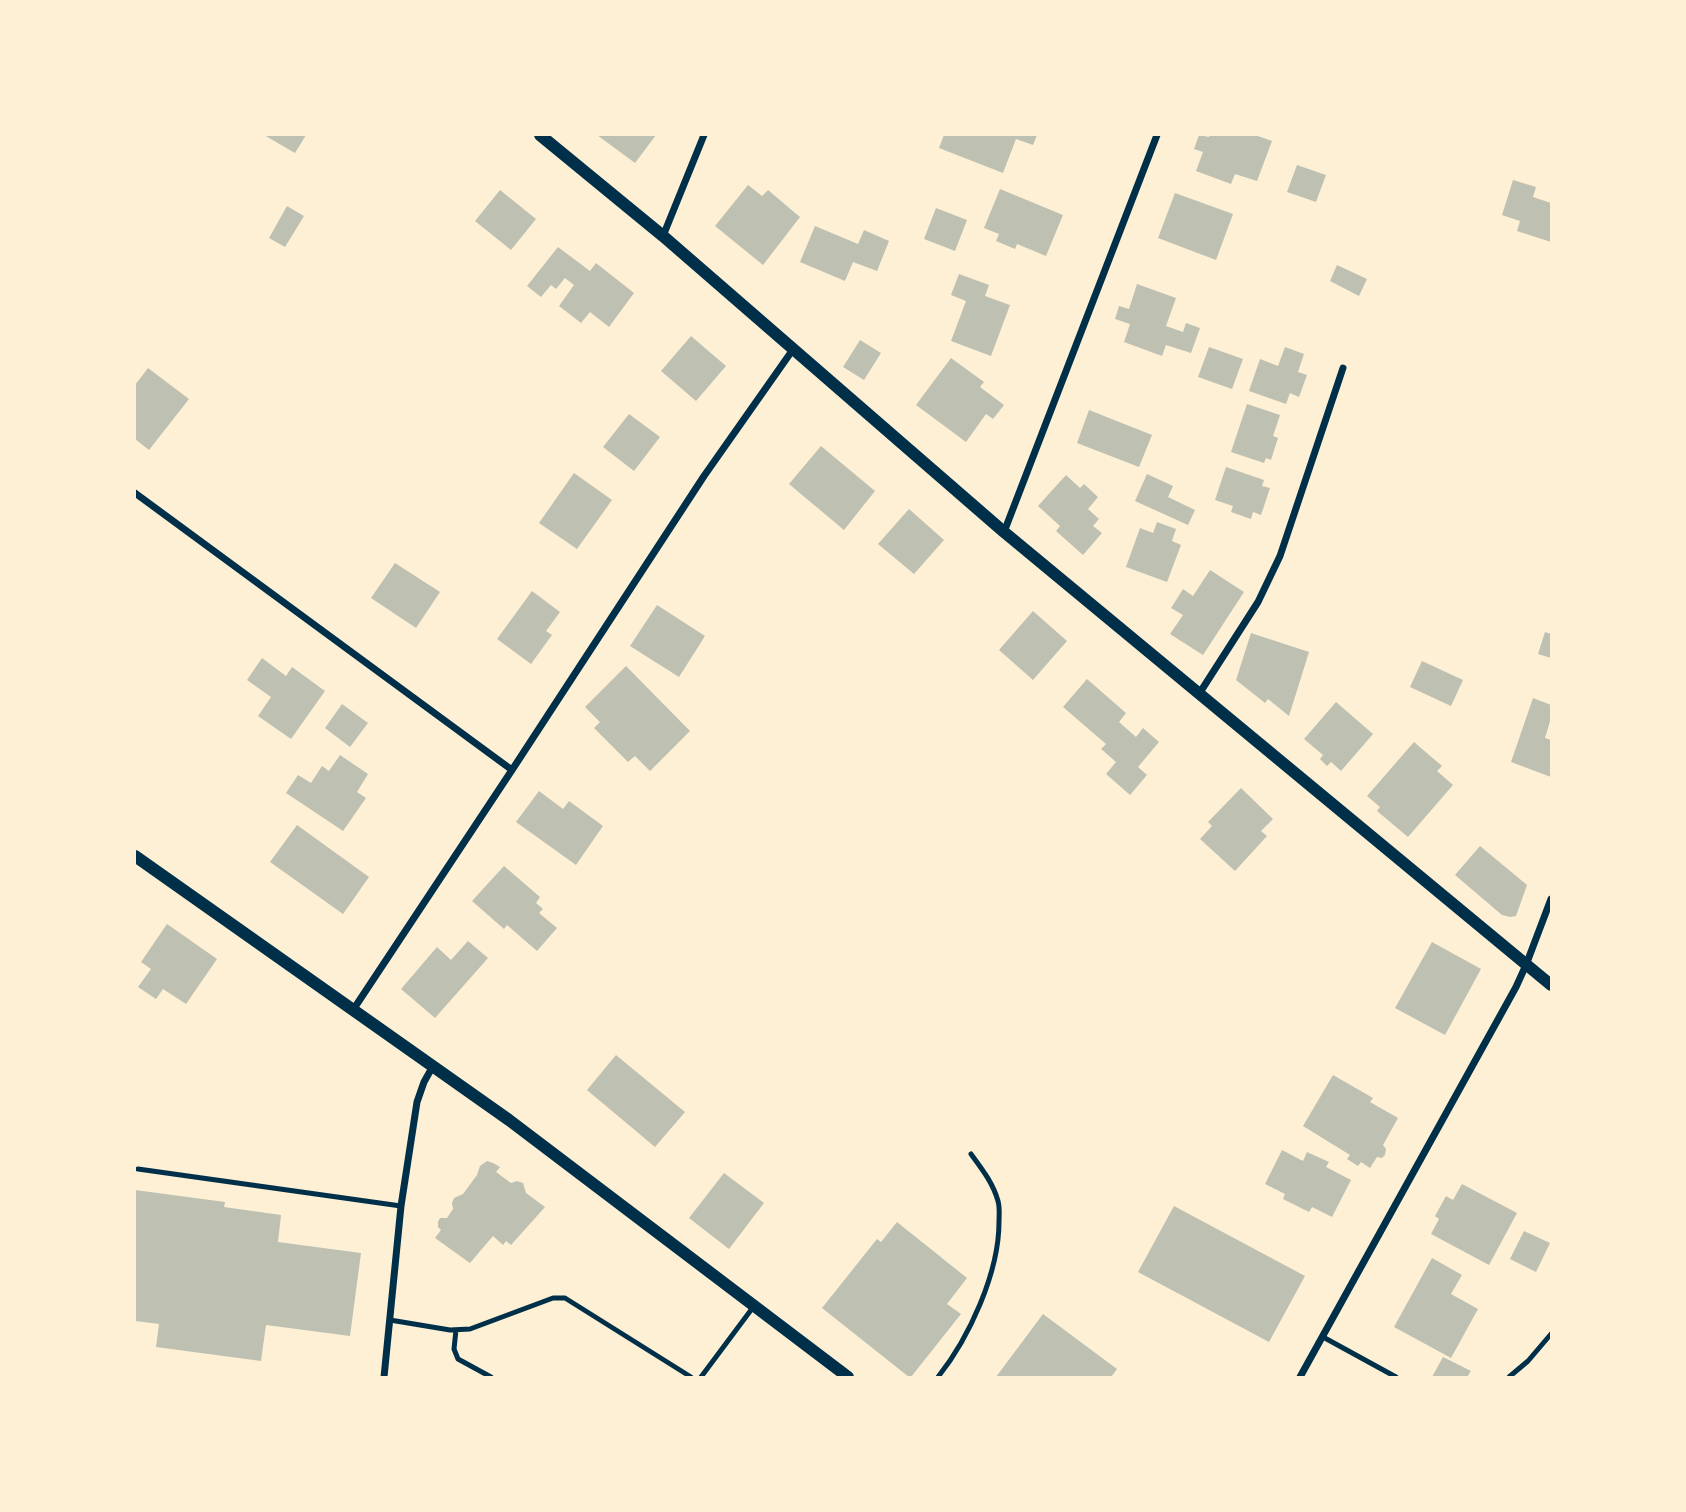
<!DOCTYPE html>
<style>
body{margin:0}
#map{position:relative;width:1686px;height:1512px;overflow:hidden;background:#fdf0d5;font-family:"Archivo Narrow",sans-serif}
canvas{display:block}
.frame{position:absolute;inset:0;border:136px solid #fdf0d5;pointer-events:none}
</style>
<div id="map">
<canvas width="1686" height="1512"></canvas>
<div class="frame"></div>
</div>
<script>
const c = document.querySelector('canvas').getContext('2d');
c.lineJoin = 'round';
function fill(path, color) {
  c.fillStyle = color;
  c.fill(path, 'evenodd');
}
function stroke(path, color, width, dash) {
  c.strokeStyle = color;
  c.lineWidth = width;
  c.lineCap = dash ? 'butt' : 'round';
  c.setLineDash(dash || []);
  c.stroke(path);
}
const building = new Path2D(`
 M 264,135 L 306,135 L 295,153 Z
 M 597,135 L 656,135 L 635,163 Z
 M 944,135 L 1037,135 L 1033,145 L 1016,139 L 1003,173 L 939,148 Z
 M 1199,135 L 1209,137 L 1210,135 L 1255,135 L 1272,141 L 1257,181 L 1235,174 L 1231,184 L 1196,171 L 1203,152 L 1194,149 Z
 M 1297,165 L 1326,175 L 1316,202 L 1287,192 Z
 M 1513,180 L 1536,187 L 1533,197 L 1551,203 L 1551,242 L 1517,231 L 1520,221 L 1502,215 Z
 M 748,185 L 762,196 L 768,190 L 800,217 L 763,265 L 715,226 Z
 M 1000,189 L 1063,215 L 1046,256 L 1017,244 L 1015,249 L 996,241 L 999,234 L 984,228 Z
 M 500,190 L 536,219 L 511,250 L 475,221 Z
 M 1175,193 L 1233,214 L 1216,260 L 1158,238 Z
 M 287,206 L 304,216 L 285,247 L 269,238 Z
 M 936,208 L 967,220 L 955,251 L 924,239 Z
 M 815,226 L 858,244 L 864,230 L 889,241 L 877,271 L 853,262 L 845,281 L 800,262 Z
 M 558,247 L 590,271 L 596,263 L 634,293 L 609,327 L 590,312 L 581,323 L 559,306 L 574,285 L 565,278 L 556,289 L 551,285 L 541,297 L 527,286 Z
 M 1337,265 L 1367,279 L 1359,296 L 1330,281 Z
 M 959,274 L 989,285 L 985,296 L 1010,305 L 991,356 L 951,341 L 966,301 L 951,295 Z
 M 1137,284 L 1176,298 L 1166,326 L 1183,332 L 1186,323 L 1200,328 L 1191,353 L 1166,345 L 1162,356 L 1124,342 L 1130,324 L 1115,319 L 1119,306 L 1129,309 Z
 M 691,336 L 726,366 L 696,401 L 661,371 Z
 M 860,340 L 881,353 L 864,380 L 843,367 Z
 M 1209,347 L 1243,359 L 1232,389 L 1198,377 Z
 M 1285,347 L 1304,354 L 1298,372 L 1307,375 L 1299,397 L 1290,393 L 1286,404 L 1249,391 L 1260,359 L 1278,366 Z
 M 951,358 L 984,382 L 980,387 L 1004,405 L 993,419 L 986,414 L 966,442 L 916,405 Z
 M 148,368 L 189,399 L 149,450 L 135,439 L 135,385 Z
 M 1247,404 L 1280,415 L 1273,436 L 1278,438 L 1271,460 L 1266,458 L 1264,463 L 1231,452 Z
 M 1089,410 L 1152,435 L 1139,467 L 1077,443 Z
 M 629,414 L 660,437 L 634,471 L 603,447 Z
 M 821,446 L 875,491 L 844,530 L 789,484 Z
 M 1226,467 L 1264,480 L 1262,486 L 1270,488 L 1261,515 L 1253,512 L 1251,519 L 1231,512 L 1233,506 L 1215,500 Z
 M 574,473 L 612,500 L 577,549 L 539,523 Z
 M 1147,474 L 1173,486 L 1168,497 L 1195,510 L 1188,525 L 1135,501 Z
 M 1066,475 L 1080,488 L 1084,484 L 1098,497 L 1088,509 L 1099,519 L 1093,526 L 1102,533 L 1083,555 L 1056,531 L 1060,526 L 1038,506 Z
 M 909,509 L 944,540 L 914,574 L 878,544 Z
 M 1157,522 L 1176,529 L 1172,541 L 1181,545 L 1167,582 L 1126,567 L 1140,528 L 1153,533 Z
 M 395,563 L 440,592 L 416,628 L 371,598 Z
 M 1210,570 L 1244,592 L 1203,655 L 1170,634 L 1183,615 L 1171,608 L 1183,589 L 1193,596 Z
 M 532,591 L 560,612 L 546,631 L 552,635 L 531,664 L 497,639 Z
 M 657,605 L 705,636 L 679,677 L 630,646 Z
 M 1033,611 L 1067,641 L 1033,680 L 999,650 Z
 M 1545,632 L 1551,634 L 1551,658 L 1538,654 Z
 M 1251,633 L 1309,652 L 1289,716 L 1268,699 L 1265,703 L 1236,680 Z
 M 262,658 L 286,676 L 292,667 L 325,691 L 291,739 L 258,716 L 271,697 L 247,680 Z
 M 1422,661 L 1463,680 L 1451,706 L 1410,687 Z
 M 626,666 L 690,731 L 650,771 L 635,756 L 628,762 L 594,728 L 600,722 L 585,707 Z
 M 1087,679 L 1126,713 L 1119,722 L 1136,737 L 1143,728 L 1159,742 L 1138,767 L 1147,775 L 1130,795 L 1106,774 L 1116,762 L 1101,749 L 1106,744 L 1063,707 Z
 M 1533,698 L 1551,705 L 1551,718 L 1545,738 L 1551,740 L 1551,777 L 1511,762 Z
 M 1336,702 L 1373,734 L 1341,771 L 1331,762 L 1327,766 L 1320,759 L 1323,755 L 1304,739 Z
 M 342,704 L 368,723 L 350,747 L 325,728 Z
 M 1414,742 L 1442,766 L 1437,771 L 1453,785 L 1408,837 L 1377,811 L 1380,807 L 1367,796 Z
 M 340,755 L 368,774 L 357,792 L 366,798 L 343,831 L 286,793 L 298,775 L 311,783 L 322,766 L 329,771 Z
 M 1241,788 L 1273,819 L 1261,831 L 1267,836 L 1235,871 L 1200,839 L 1212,826 L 1208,822 Z
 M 539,791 L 563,809 L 569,801 L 603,826 L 576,865 L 516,822 Z
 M 297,825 L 369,877 L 343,914 L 270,862 Z
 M 1480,846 L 1527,885 L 1516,916 L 1510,917 L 1502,915 L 1455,875 Z
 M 504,866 L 540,897 L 536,903 L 543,909 L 539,913 L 557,928 L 537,951 L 507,925 L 504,929 L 472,901 Z
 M 167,924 L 217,959 L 186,1004 L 163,989 L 156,999 L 138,987 L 151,969 L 141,962 Z
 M 468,941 L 488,958 L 435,1018 L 401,989 L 437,947 L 451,960 Z
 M 1432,942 L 1481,969 L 1445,1035 L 1395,1008 Z
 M 616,1055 L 685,1112 L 655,1147 L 587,1090 Z
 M 1333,1075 L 1373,1098 L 1370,1102 L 1398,1118 L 1383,1145 L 1386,1149 L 1385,1155 L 1382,1158 L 1377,1157 L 1370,1168 L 1361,1162 L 1358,1166 L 1347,1159 L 1350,1155 L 1303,1126 Z
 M 1282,1150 L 1303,1161 L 1307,1152 L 1329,1162 L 1326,1167 L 1351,1180 L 1332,1217 L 1312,1207 L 1309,1212 L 1283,1199 L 1285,1194 L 1265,1184 Z
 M 487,1161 L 493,1163 L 500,1167 L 496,1172 L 511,1183 L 517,1181 L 523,1183 L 526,1193 L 545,1207 L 511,1245 L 506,1241 L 503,1245 L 493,1236 L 470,1263 L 435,1238 L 441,1230 L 438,1227 L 438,1222 L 440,1218 L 447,1218 L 453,1209 L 452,1203 L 454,1198 L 463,1194 L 477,1175 L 480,1166 Z
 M 724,1173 L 764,1203 L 729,1249 L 689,1218 Z
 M 1462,1184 L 1517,1213 L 1489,1265 L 1431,1234 L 1439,1219 L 1435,1216 L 1446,1196 L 1453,1200 Z
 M 135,1190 L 225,1202 L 224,1207 L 281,1215 L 278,1242 L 361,1253 L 350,1336 L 266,1325 L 261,1361 L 156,1347 L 159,1324 L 135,1321 Z
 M 1174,1206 L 1305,1276 L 1269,1342 L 1138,1272 Z
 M 897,1222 L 967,1278 L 947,1304 L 961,1314 L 911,1377 L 909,1377 L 822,1308 L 877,1239 L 881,1242 Z
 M 1524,1231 L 1550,1243 L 1536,1272 L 1510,1259 Z
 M 1432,1258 L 1462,1275 L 1451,1294 L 1478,1309 L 1451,1358 L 1394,1327 Z
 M 1043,1314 L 1117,1369 L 1111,1377 L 996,1377 Z
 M 1443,1357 L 1471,1371 L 1467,1377 L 1432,1377 Z`);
const service = new Path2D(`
 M 138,1169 L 401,1206
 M 390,1320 L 450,1330 L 470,1329 L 553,1298 L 565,1298 L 691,1377
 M 456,1330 L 454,1349 L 458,1359 L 491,1377
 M 1323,1337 L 1396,1377
 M 701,1377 L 754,1306
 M 938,1377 C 969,1338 999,1273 999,1222 C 999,1215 1000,1208 998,1201 C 993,1183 982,1169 971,1154
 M 1509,1377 L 1528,1361 L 1551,1334`);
const minor = new Path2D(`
 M 663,236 L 704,135
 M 135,493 L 512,770
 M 1004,532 L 1157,135
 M 1199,694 L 1258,602 L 1280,556 L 1343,368
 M 353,1010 L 512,770 L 704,476 L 794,348
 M 384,1377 L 401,1206 L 417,1102 L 424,1082 L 433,1066
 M 1300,1377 L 1516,987 L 1526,965 L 1551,899`);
const tertiary = new Path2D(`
 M 540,135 L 663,236 L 1004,532 L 1551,985
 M 135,856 L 509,1120 L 848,1377`);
fill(building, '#bec0b2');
stroke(service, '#003049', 5);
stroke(minor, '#003049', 7);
stroke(tertiary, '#003049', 12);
</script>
